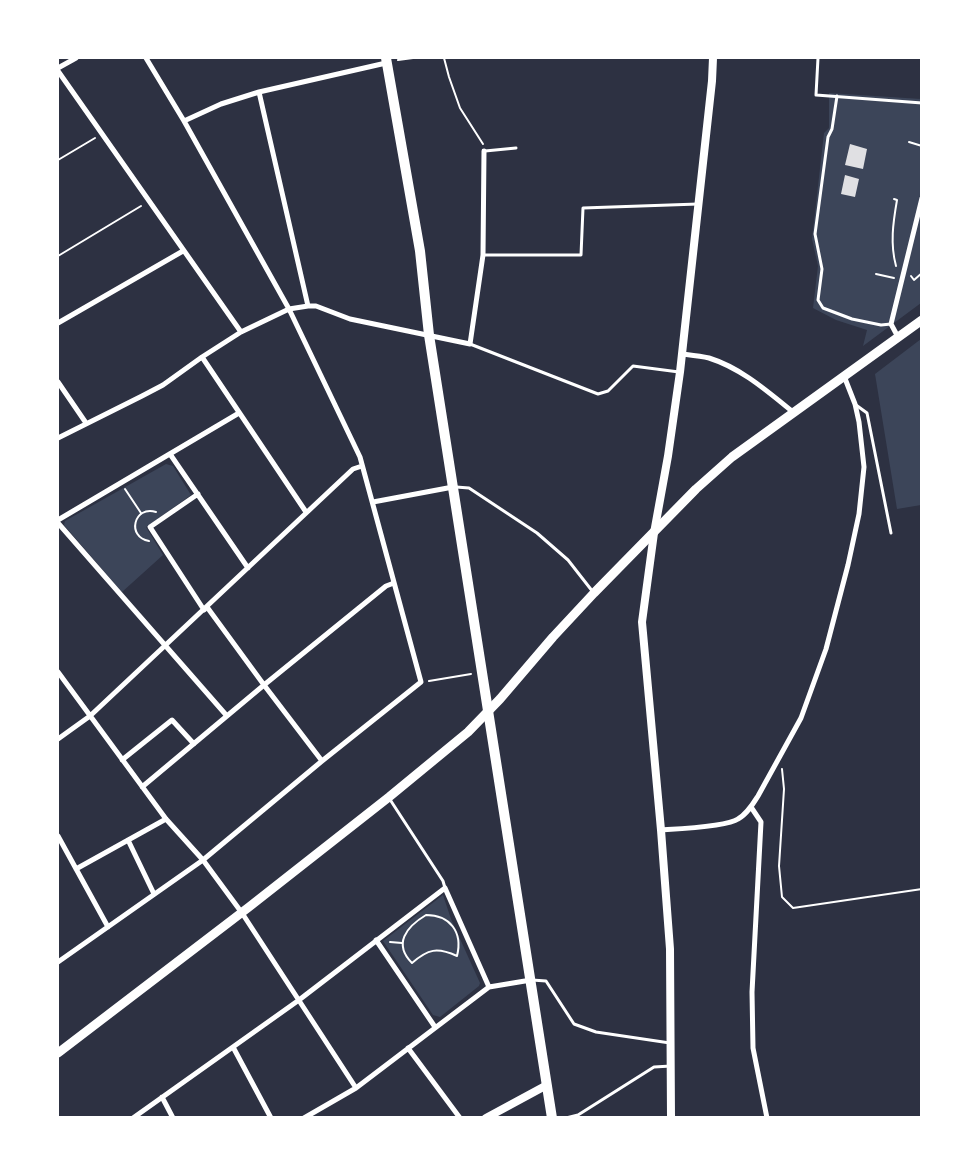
<!DOCTYPE html>
<style>
body{margin:0}
#map{position:relative;width:979px;height:1175px;overflow:hidden;background:#2d3142;font-family:"Alegreya Sans",sans-serif}
canvas{display:block}
.frame{position:absolute;inset:0;border:59px solid #fff;pointer-events:none}
</style>
<div id="map">
<canvas width="979" height="1175"></canvas>
<div class="frame"></div>
</div>
<script>
const c = document.querySelector('canvas').getContext('2d');
c.lineJoin = 'round';
function fill(path, color) {
  c.fillStyle = color;
  c.fill(path, 'evenodd');
}
function stroke(path, color, width, dash) {
  c.strokeStyle = color;
  c.lineWidth = width;
  c.lineCap = dash ? 'butt' : 'round';
  c.setLineDash(dash || []);
  c.stroke(path);
}
const green = new Path2D(`
 M 829,93 L 921,99 L 921,303 L 863,346 L 867,330 L 836,320 L 813,308 L 818,266 L 812,239 L 824,133 L 829,128 Z
 M 921,339 L 921,505 L 897,509 L 875,374 Z
 M 166,464 L 173,466 L 191,495 L 146,527 L 163,555 L 122,592 L 64,525 L 65,521 Z
 M 443,895 L 451,919 L 480,983 L 479,986 L 440,1017 L 433,1015 L 383,941 Z`);
const building = new Path2D(`
 M 850,144 L 867,149 L 863,169 L 845,165 Z
 M 845,175 L 859,179 L 855,197 L 841,194 Z`);
const path = new Path2D(`
 M 444,58 L 449,77 L 460,108 L 483,144
 M 398,60 L 413,58
 M 909,142 L 922,146
 M 58,160 L 95,138
 M 894,199 L 897,200 C 893,223 890,244 896,266
 M 58,256 L 141,206
 M 876,274 L 894,278
 M 911,276 L 914,280 L 922,273
 M 125,489 L 141,513
 M 149,541 C 126,537 134,505 156,512
 M 429,681 L 471,674
 M 782,769 L 784,789 L 779,866 L 782,897 L 793,908 L 922,889
 M 426,915 C 450,915 463,932 457,956 C 437,947 428,949 412,963 C 393,944 406,927 426,915 Z
 M 390,942 L 402,943`);
const service = new Path2D(`
 M 818,58 L 816,95 L 922,103
 M 837,96 L 832,129 L 828,137 L 815,234 L 822,269 L 818,300 L 823,308 L 852,319 L 881,325 L 891,324
 M 485,151 L 516,148
 M 483,255 L 581,255 L 583,208 L 698,204
 M 470,344 L 598,394 L 608,391 L 633,366 L 679,372
 M 856,405 L 867,413 L 891,533
 M 456,487 L 469,488 L 537,533 L 568,560 L 593,592
 M 389,798 L 443,881 L 445,888
 M 532,980 L 546,981 L 574,1024 L 596,1032 L 670,1043
 M 566,1118 L 578,1115 L 654,1067 L 671,1066`);
const minor = new Path2D(`
 M 58,68 L 76,58
 M 58,71 L 241,332
 M 259,92 L 308,306
 M 184,121 L 221,104 L 259,92 L 386,63
 M 58,323 L 183,251
 M 898,337 L 891,324 L 922,198
 M 682,354 C 690,355 700,356 709,358 C 741,368 767,391 793,412
 M 202,357 L 306,512
 M 58,382 L 86,423
 M 58,438 L 142,396 L 163,385 L 202,357 L 241,332 L 289,309 L 308,306 L 316,306 L 350,319 L 470,344 L 483,255 L 484,151
 M 170,454 L 248,568
 M 198,494 L 150,527 L 204,610
 M 373,502 L 453,487
 M 58,520 L 239,413
 M 58,523 L 227,716
 M 207,607 L 264,685 L 322,761
 M 58,672 L 166,819 L 203,860 L 242,913 L 356,1088
 M 58,739 L 90,716 L 353,469 L 362,466
 M 122,760 L 172,720 L 194,744
 M 142,787 L 264,685 L 386,586 L 394,583
 M 751,807 L 761,822 L 752,992 L 753,1048 L 767,1118
 M 661,830 C 676,829 727,827 738,819 C 747,814 753,804 758,796 L 801,718 L 826,649 L 848,565 L 859,514 L 864,467 L 859,422 L 855,404 L 844,376
 M 58,836 L 108,927
 M 128,840 L 154,894
 M 76,869 L 166,819
 M 376,940 L 435,1027
 M 58,962 L 203,860 L 322,761 L 421,682 L 360,457 L 289,309 L 184,121 L 146,58
 M 233,1047 L 271,1118
 M 408,1048 L 460,1118
 M 162,1097 L 173,1118
 M 133,1118 L 299,1000 L 445,888 L 489,987
 M 304,1118 L 356,1088 L 489,987 L 531,980`);
const tertiary = new Path2D(`
 M 486,1118 L 547,1085
 M 671,1118 L 670,949 L 661,830 L 642,622 L 654,533 L 668,456 L 680,372 L 712,81 L 713,58`);
const secondary = new Path2D(`
 M 58,1053 L 249,907 L 389,797 L 468,732 L 500,699 L 553,637 L 594,593 L 696,489 L 732,457 L 922,320`);
const trunk = new Path2D(`
 M 386,58 L 420,251 L 429,335 L 552,1118`);
fill(green, '#3c4559');
fill(building, '#e0e0e3');
stroke(path, '#fff', 2);
stroke(service, '#fff', 3);
stroke(minor, '#fff', 5);
stroke(tertiary, '#fff', 8);
stroke(secondary, '#fff', 9);
stroke(trunk, '#fff', 10);
</script>
